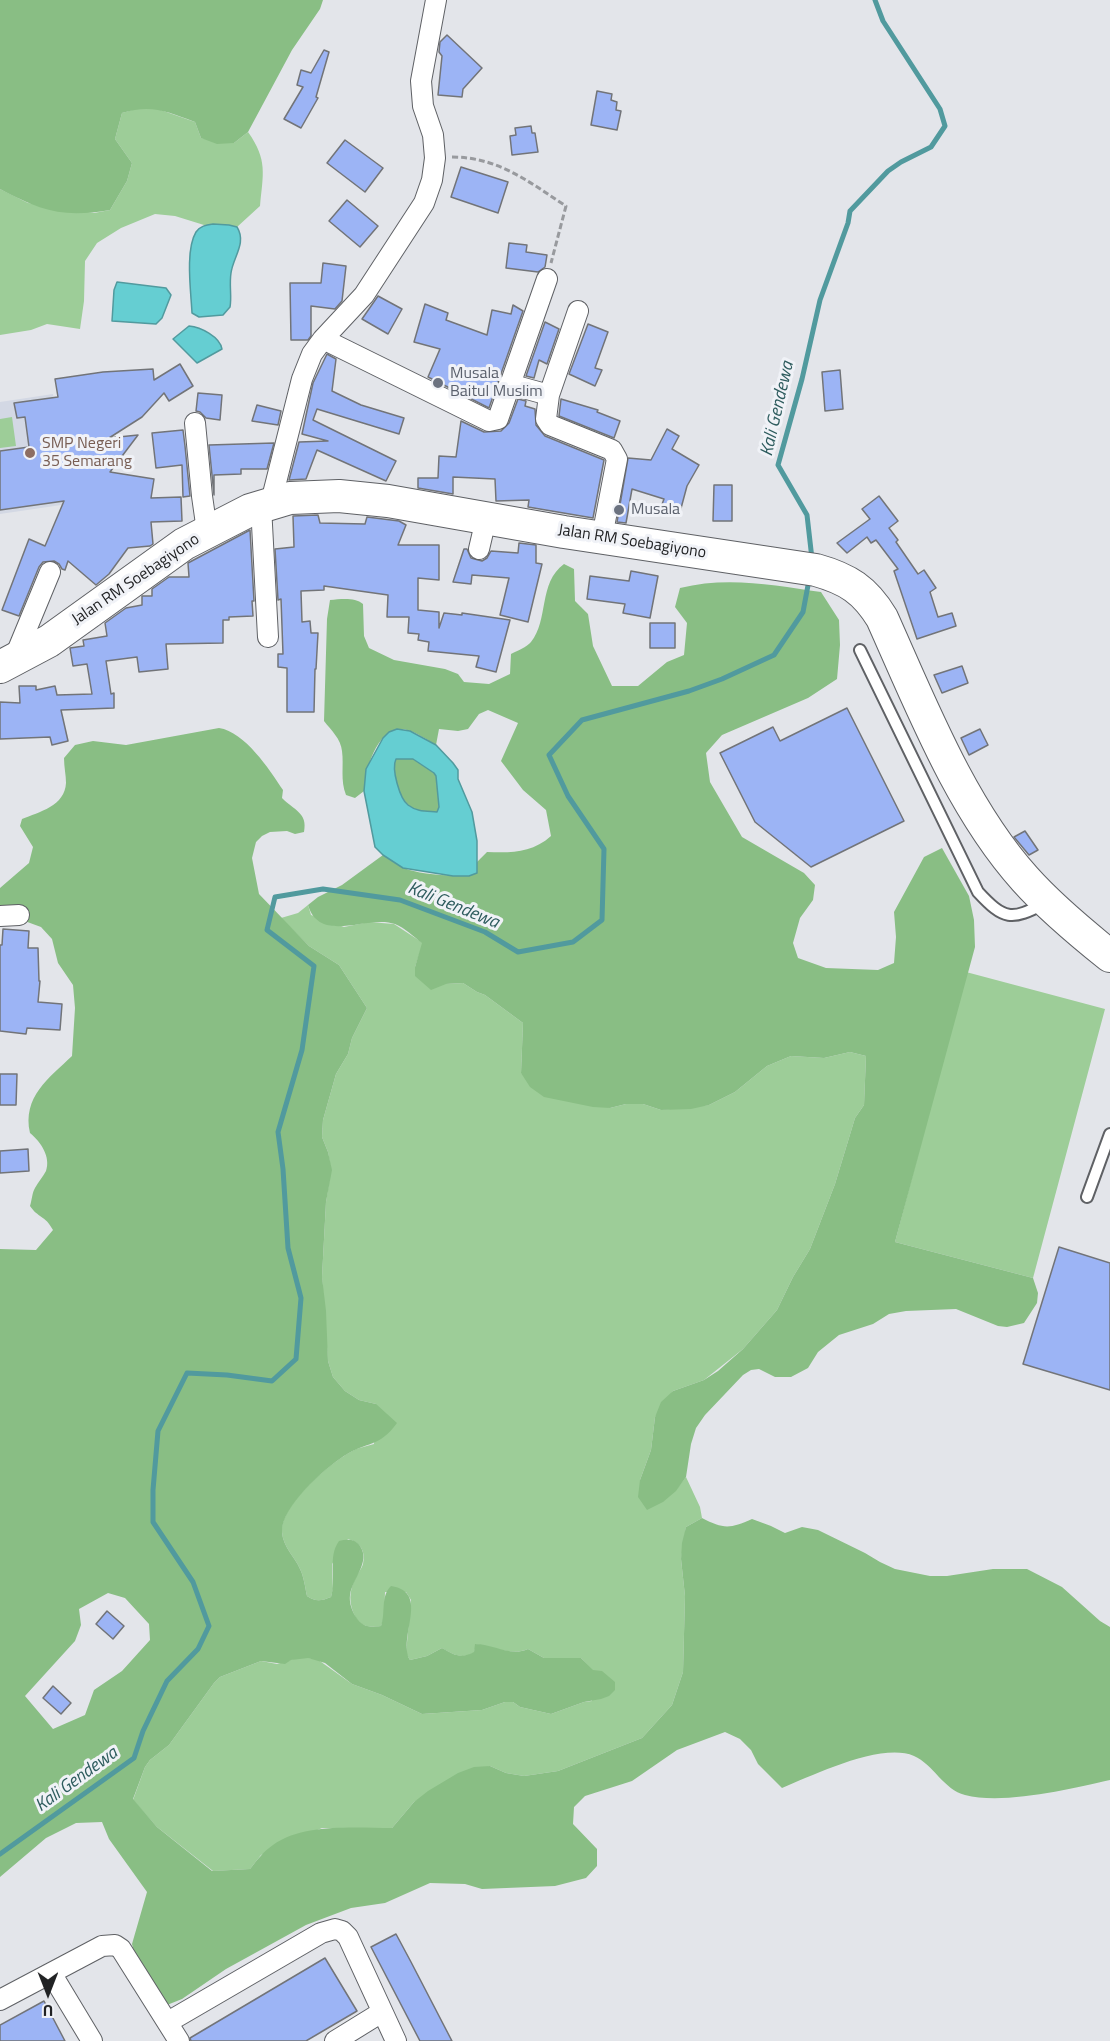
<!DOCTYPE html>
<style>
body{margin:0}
#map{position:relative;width:1110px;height:2041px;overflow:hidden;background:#e3e5ea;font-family:"Titillium Web",sans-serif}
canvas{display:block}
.north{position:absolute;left:18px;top:1963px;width:60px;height:60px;-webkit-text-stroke:4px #f0f2f7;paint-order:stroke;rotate:180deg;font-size:16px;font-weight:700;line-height:24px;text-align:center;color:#212224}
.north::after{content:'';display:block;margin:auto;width:21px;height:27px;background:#212224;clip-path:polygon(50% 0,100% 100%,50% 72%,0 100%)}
</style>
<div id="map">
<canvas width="1110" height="2041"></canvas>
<div class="north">U</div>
</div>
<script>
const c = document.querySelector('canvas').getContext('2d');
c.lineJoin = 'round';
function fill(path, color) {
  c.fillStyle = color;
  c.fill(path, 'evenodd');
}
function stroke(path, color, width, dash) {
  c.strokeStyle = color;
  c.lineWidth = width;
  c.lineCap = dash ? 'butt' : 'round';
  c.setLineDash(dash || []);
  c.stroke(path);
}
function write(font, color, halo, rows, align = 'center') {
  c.font = font + ' "Titillium Web",sans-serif';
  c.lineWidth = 6;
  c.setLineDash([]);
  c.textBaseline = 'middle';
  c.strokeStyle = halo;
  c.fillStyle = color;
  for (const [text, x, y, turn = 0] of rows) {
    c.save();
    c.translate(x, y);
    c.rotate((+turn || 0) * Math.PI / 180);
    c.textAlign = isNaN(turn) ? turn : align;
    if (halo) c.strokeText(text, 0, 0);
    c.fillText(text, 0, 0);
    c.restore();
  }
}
const built = new Path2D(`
 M 53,394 L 68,504 L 0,514 L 0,402 Z`);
const green = new Path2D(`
 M 139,108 L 155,108 L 195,122 L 201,138 L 234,143 L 248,132 C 268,160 263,174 260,206 L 237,227 L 229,225 L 204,225 L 175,216 L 155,214 L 121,228 L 97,243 L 85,261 L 84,301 L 80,329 L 47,324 L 31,330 L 0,335 L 0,189 L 28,203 L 94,213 L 110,210 L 127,181 L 132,163 L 115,139 L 122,113 Z
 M 12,417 L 16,446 L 0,448 L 0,419 Z
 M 308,905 L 311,915 L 344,927 L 369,922 L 394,924 L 423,943 L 415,967 L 446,984 L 463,983 L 477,992 L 485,995 L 523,1023 L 521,1073 L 610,1108 L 626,1104 L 643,1104 L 661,1110 L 709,1105 L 735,1092 L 767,1066 L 791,1056 L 824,1058 L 850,1052 L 866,1056 L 864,1105 L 855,1118 L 835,1184 L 810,1249 L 793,1277 L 777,1310 L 743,1349 L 704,1380 L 673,1391 L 655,1417 L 651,1450 L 640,1480 L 675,1491 L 686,1477 L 700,1507 L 702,1518 L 686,1527 L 681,1559 L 685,1596 L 683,1672 L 672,1705 L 642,1738 L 558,1771 L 524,1776 L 506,1773 L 490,1766 L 414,1802 L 392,1828 L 322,1828 L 261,1855 L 250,1869 L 213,1871 L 157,1827 L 133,1800 L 145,1767 L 150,1760 L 169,1745 L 214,1683 L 220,1677 L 261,1661 L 277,1664 L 300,1657 L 317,1659 L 352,1684 L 382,1695 L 422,1714 L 482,1710 L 505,1702 L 513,1702 L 520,1707 L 551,1714 L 584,1702 L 592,1701 L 593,1671 L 581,1658 L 544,1658 L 528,1649 C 512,1656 492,1647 476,1644 L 474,1653 C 461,1659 454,1655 442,1648 L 427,1656 L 410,1660 L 406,1653 L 411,1600 L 406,1592 L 385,1592 L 384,1618 L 381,1626 C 371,1628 362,1627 356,1618 C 348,1604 349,1590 356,1577 C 358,1573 362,1568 363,1564 C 366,1551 360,1542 348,1539 L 332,1564 L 333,1589 L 331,1597 C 321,1601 316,1602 307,1596 C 305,1587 304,1577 300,1569 C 295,1557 283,1547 282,1532 C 280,1504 333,1460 356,1449 C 362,1447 368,1446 374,1444 L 376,1404 L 359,1400 L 345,1391 L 333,1377 L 328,1361 L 322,1277 L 326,1202 L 331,1170 L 328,1152 L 322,1137 L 323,1120 L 336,1074 L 348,1054 L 352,1038 L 367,1008 L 339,965 L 309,946 L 281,918 L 298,913 Z
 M 966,972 L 1105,1009 L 1033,1278 L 895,1242 Z`);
const forest = new Path2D(`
 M 0,0 L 323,0 L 320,9 L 292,50 L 248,132 L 234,143 L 217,144 L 201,138 L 195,122 C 167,112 152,104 122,113 L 115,139 L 132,163 L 127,181 L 110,210 C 62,218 42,211 0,189 Z
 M 564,564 L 574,569 L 575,601 L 588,614 L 593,646 L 612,686 L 638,686 L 667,662 L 684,655 L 687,623 L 675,607 L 680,588 C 726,576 775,585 821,592 L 839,620 L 840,645 L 837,679 L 808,698 L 722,735 L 706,753 L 710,782 L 742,837 L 804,873 L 815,885 L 813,900 L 800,918 L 793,943 L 798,958 L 826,968 L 878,970 L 894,963 L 896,937 L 894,912 L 924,857 L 942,848 L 969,896 L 974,920 L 975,947 L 895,1242 L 1033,1278 L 1038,1293 L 1037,1303 L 1024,1323 L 1007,1327 L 998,1326 L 956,1309 L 906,1311 L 889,1314 L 873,1324 L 839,1335 L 818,1352 L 808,1368 L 791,1377 L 775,1377 L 759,1369 L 751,1370 L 743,1375 L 705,1415 L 696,1428 L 691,1444 L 686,1477 L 676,1491 L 663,1502 L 647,1510 L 638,1497 L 640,1480 L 651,1450 L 655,1417 L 661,1402 L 673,1391 L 704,1380 L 718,1371 L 743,1349 L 777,1310 L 793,1277 L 810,1249 L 835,1184 L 855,1118 L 864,1105 L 866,1056 L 850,1052 L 824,1058 L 791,1056 L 767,1066 L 735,1092 L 709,1105 L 691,1109 L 661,1110 L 643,1104 L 626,1104 L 610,1108 L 593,1107 L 544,1097 L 530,1087 L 521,1073 L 523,1023 L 485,995 L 477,992 L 463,983 L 446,984 L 431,990 L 415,976 L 415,967 L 422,943 C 414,937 405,928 395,924 C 368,914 320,945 308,905 L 318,897 L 342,885 L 383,855 C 390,859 397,865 404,868 C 420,875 461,878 477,873 L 477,862 L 487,852 C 511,853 532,853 551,836 L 546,810 L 523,790 L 501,761 L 518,723 L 488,710 L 479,714 L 468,729 L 458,731 L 439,729 L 436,745 C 427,740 416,732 407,730 C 376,725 366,769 364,791 L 355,798 L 346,795 C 340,780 344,766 342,751 C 341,739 331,730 324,721 L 327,619 L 330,600 C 341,599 355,597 363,604 L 364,636 L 369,648 L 394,660 L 445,669 L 458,674 L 464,682 L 489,684 L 510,674 L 511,654 C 517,651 527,647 531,642 C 549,620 538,583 564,564 Z
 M 219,728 C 245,732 269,769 283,790 L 282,798 C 294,810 308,813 304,832 L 295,834 L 287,831 L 270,832 L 262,836 L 256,842 L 252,858 L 259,894 L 309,946 L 339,965 L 367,1008 L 352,1038 L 348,1054 L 336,1074 L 323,1120 L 322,1137 L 328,1152 L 332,1170 L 326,1202 L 322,1277 L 326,1311 L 328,1361 L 333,1377 L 345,1391 L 359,1400 L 376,1404 L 397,1423 C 379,1448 367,1441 344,1456 C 324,1469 281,1507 282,1532 C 283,1547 295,1557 300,1569 C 304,1577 305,1587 307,1596 C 316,1602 321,1601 331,1597 C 337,1578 327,1558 339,1541 C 348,1539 355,1539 360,1546 C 371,1562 352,1579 350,1595 C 349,1603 352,1611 356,1617 C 362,1627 371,1628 381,1626 C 386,1612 380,1597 391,1586 C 431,1592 397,1637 410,1660 L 427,1656 L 442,1648 C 454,1655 461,1659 474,1652 L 475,1644 C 494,1644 510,1657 528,1649 L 544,1658 L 581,1658 L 593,1670 L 602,1671 L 615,1682 L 615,1690 L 609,1696 L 601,1699 L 584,1702 L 551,1714 L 520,1707 L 513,1702 L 505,1702 L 482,1710 L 422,1714 L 382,1695 L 352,1684 L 325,1663 L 308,1658 L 291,1660 L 285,1664 L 261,1661 L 220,1677 L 214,1683 L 169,1745 L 150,1760 L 145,1767 L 133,1799 L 157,1827 L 212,1871 L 250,1869 C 257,1860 264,1851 273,1845 C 303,1823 356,1828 392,1828 L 414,1802 L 428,1791 L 458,1773 L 474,1767 L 490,1766 L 506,1773 L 524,1776 L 558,1771 L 642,1738 L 672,1705 L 683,1672 L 685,1596 L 681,1559 L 682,1543 L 686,1527 L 702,1518 C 723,1529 730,1529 752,1519 L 771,1526 L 785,1533 L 802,1527 L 818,1530 L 865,1553 L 880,1562 L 895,1569 L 930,1576 L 947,1576 L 993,1569 L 1027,1569 L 1062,1587 L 1100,1621 L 1110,1627 L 1110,1780 C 1071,1789 1003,1805 965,1795 C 944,1790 933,1764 914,1756 C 881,1742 814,1775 782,1788 L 758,1764 L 751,1750 L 740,1739 L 725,1732 L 677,1750 L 632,1781 L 585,1796 L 574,1807 L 573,1824 L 597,1849 L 597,1866 L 586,1878 L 555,1886 L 482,1889 L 465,1884 L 430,1883 L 385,1903 L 351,1908 L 306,1925 L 226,1969 L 182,1999 L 167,2005 L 136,1959 L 132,1944 L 147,1892 L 109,1839 L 102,1822 L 76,1823 L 46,1838 L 0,1877 L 0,1249 L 36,1250 L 53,1230 C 45,1215 38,1218 30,1206 C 32,1200 32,1193 35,1188 C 38,1182 43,1177 46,1171 C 51,1157 41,1142 30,1133 C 22,1097 49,1078 72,1056 L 75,1008 L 73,985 L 58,963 L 52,939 L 41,927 L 0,912 L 0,888 L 29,863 L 33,847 L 20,826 L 22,819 C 39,812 65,806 66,783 C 66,775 64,767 64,758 L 75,745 L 93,741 L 126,745 ZM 108,1593 L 125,1598 L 149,1624 L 150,1640 L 122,1671 L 94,1690 L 85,1715 L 53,1729 L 25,1696 L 75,1641 L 81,1625 L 79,1609 Z
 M 396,759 L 413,759 L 434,773 L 436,776 L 439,807 L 437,812 C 431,811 423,812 417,810 C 401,806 389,774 396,759 Z`);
const water = new Path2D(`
 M 213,224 L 229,225 L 237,227 C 247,243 233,257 231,273 C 229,285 232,296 230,307 L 223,315 L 199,317 L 192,313 C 191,292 185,250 196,232 C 200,226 206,225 213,224 Z
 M 117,282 L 166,288 L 171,295 L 162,318 L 156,324 L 112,321 L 114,290 Z
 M 189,326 C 201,327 220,337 222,349 L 197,363 L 173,339 Z
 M 397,729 L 410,731 L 436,745 L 453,763 L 458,770 L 458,779 L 472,812 L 477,841 L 477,873 L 469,876 L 453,876 L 403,868 L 383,855 L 375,847 L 364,791 L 366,769 L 383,738 L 389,732 ZM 396,759 L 413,759 L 434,773 L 436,776 L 439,807 L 437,812 C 427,811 417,812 408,805 C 400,799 391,769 396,759 Z`);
const stream = new Path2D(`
 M 812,559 L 807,515 L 778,465 L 802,379 L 820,300 L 848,223 L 850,211 L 888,171 L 901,162 L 931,147 L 945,126 L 940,109 L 883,21 L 875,0
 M 0,1854 L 134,1758 L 143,1731 L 167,1681 L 198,1649 L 209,1626 L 193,1582 L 153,1522 L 153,1490 L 158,1431 L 187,1373 L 227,1375 L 272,1381 L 296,1359 L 301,1298 L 288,1248 L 283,1169 L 278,1132 L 302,1050 L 314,966 L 267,930 L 275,897 L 323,889 L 400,900 L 485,932 L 518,952 L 573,942 L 602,920 L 604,849 L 568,796 L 549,755 L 582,720 L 689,691 L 722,679 L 774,655 L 803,612 L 809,580`);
const building = new Path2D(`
 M 447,35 L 482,68 L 463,89 L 462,97 L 438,95 L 442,56 L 439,52 L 440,42 Z
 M 324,50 L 329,52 L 316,97 L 318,98 L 301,128 L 284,119 L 303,87 L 297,85 L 301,70 L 311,73 Z
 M 597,91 L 612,94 L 611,100 L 617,102 L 616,110 L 621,111 L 617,130 L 591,125 Z
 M 531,126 L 532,133 L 535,133 L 538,152 L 512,155 L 510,136 L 516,135 L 515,128 Z
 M 345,140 L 383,168 L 365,192 L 327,163 Z
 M 461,167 L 508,182 L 498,213 L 451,197 Z
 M 347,200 L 378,226 L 360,247 L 329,221 Z
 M 509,243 L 527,245 L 526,252 L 547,255 L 545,267 L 538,272 L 506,268 Z
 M 323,263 L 346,266 L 342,301 L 335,309 L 311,306 L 311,336 L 308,340 L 291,340 L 290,283 L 321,283 Z
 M 378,296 L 402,309 L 388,334 L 362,319 Z
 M 425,304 L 448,313 L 446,320 L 487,335 L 492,310 L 511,314 L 513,305 L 523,311 L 489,408 L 428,377 L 440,349 L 414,342 Z
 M 545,322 L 559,329 L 547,364 L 539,360 L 534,378 L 526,376 Z
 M 588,324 L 608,332 L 595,368 L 602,370 L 595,386 L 569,374 Z
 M 327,354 L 336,359 L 332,391 L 361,405 L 404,418 L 399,434 L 317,409 L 313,420 L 396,461 L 386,481 L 317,450 L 306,479 L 289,480 L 299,442 L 328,441 L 302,434 L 313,383 Z
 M 180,364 L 193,386 L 169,401 L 164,393 L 142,417 L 109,438 L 138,435 L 110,472 L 154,479 L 151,498 L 181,497 L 182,521 L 151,522 L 153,544 L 150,546 L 128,548 L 109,574 L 96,585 L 68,561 L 65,570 L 62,569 L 59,564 L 54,561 L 43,562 L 39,567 L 19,616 L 2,610 L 29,539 L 45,546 L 64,501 L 0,510 L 0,451 L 29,447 L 25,417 L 17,418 L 14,403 L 58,397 L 55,379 L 103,372 L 153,369 L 154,380 Z
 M 840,370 L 843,409 L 825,411 L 822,372 Z
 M 198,393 L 222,395 L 220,420 L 206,418 L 200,412 L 196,411 Z
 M 518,399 L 526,401 L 525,406 L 535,409 L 536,425 L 545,436 L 604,460 L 593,518 L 528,507 L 529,500 L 496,501 L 495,479 L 453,477 L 453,494 L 418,488 L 418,478 L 438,478 L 439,456 L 456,457 L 461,421 L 484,432 L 501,431 L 509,423 Z
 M 561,399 L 598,410 L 597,412 L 620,421 L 614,438 L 559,416 Z
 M 257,405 L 281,411 L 278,425 L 252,421 Z
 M 667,429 L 679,436 L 672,449 L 699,465 L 687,486 L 680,512 L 661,507 L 664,499 L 632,489 L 626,523 L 617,522 L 628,458 L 651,460 Z
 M 183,430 L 185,446 L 190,496 L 183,497 L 182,465 L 156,468 L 152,433 Z
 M 274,443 L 267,469 L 241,469 L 241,474 L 214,475 L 214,495 L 209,445 Z
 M 714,485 L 732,485 L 732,521 L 713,521 Z
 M 879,496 L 898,521 L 889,528 L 898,540 L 896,542 L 918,574 L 924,570 L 936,588 L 930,592 L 938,617 L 952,613 L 956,626 L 917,639 L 894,571 L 898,569 L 876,540 L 871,543 L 867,537 L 847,553 L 837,543 L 870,519 L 862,509 Z
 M 318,515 L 320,523 L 365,524 L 367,517 L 399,521 L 406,525 L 398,545 L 439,545 L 439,580 L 418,578 L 418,610 L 439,612 L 439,628 L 444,613 L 462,615 L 462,613 L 510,620 L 496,672 L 476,667 L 479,656 L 428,651 L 429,642 L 418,640 L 419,634 L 408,633 L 409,617 L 387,617 L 388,595 L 324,586 L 324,590 L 301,591 L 302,622 L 310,621 L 311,633 L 318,633 L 316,669 L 315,669 L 314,712 L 287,712 L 287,668 L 278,667 L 278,654 L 283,654 L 281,599 L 278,600 L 275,549 L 294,547 L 293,516 Z
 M 250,530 L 254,601 L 252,601 L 253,616 L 229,617 L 229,620 L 223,620 L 223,643 L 166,644 L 168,669 L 139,672 L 137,657 L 106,661 L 111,694 L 114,693 L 114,708 L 61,710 L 68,741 L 52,745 L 50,737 L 0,739 L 0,702 L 20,703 L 19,686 L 36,686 L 36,690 L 55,686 L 57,695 L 92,694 L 87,664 L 73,666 L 70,648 L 84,646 L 83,640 L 107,636 L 105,623 L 126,608 L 142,605 L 142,596 L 152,596 L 152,589 L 169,577 L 189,577 L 188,563 Z
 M 519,543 L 536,545 L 536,563 L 542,564 L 528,622 L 500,615 L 509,578 L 472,575 L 471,584 L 453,582 L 464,549 L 467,549 L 471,558 L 482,561 L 487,558 L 491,551 L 518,553 Z
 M 631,571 L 658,576 L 650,618 L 623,613 L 625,604 L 587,599 L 590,576 L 629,581 Z
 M 650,623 L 675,623 L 675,648 L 650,648 Z
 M 962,666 L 968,683 L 942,693 L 934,675 Z
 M 847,708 L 904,821 L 811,867 L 755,822 L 720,753 L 773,727 L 780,741 Z
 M 980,729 L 988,745 L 969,755 L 961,738 Z
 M 1025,831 L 1038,850 L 1029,855 L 1014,837 Z
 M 3,929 L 29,931 L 28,948 L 38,948 L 39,981 L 40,981 L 38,1002 L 62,1004 L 60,1030 L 27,1028 L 26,1034 L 0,1031 L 0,945 L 2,945 Z
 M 0,1074 L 17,1074 L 16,1105 L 0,1105 Z
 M 28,1149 L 29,1171 L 0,1173 L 0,1151 Z
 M 1059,1247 L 1110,1263 L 1110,1390 L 1023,1364 Z
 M 107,1611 L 124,1626 L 113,1639 L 96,1624 Z
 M 53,1686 L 71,1703 L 61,1714 L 43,1698 Z
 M 396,1934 L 411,1962 L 452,2041 L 420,2041 L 371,1947 Z
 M 325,1958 L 357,2011 L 306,2041 L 191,2041 L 190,2038 Z
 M 44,2001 L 65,2041 L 0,2041 L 0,2025 Z`);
const path = new Path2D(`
 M 452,157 C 498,157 529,182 566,206 L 551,263`);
const service = new Path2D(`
 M 860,650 L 978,892 C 1004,920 1011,921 1045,903
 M 1087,1197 L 1110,1134`);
const minor = new Path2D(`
 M 323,339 L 489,421 L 498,419 L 547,279
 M 509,384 L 549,395 L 546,419 L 550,425 L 612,450 L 617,459 L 602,537
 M 549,395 L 578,311
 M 195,423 L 202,496 L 207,531
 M 271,502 L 302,379 L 312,354 L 323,339 L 364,295 L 424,203 L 432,180 L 435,158 L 433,135 L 423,106 L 421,81 L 436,0
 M 261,506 L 268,637
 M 479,549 L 486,519
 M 14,659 L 50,572
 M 0,916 L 19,915
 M 51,1973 L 92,2041
 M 0,2000 L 102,1946 L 115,1945 L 121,1949 L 179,2041
 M 168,2022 L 321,1933 L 335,1929 L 342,1931 L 348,1937 L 396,2041
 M 335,2041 L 382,2012`);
const primary = new Path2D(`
 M 0,667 L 49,641 L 184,544 L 250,510 L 290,498 L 339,496 L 388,501 L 564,532 L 816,570 C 848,579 865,590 882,618 C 921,705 961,808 1025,879 C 1050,907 1080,932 1110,956`);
const markers = [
 [438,383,6,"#6b7280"],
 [30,453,6,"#8d6e63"],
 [619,510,6,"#6b7280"]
];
const worshipNames = [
 ["Musala",450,374],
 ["Baitul Muslim",450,392],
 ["Musala",631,510]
];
const educationNames = [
 ["SMP Negeri",42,444],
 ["35 Semarang",42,462]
];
const streetNames = [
 ["Jalan RM Soebagiyono",632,542,9],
 ["Jalan RM Soebagiyono",136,580,-34]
];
const waterNames = [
 ["Kali Gendewa",778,409,-77],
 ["Kali Gendewa",453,906,22],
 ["Kali Gendewa",77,1780,-36]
];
fill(built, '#d3d8e4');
fill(green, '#9dcd98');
fill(forest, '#89be84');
fill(water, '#65ced2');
stroke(water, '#519a9e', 1.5);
stroke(stream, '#519a9e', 5);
fill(building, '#9cb4f5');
stroke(building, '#727478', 1.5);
stroke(service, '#5f6165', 14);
stroke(minor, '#5f6165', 22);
stroke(primary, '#5f6165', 34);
stroke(path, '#989a9e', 3, [6, 3]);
stroke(service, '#fff', 10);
stroke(minor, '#fff', 20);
stroke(primary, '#fff', 32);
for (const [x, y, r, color] of markers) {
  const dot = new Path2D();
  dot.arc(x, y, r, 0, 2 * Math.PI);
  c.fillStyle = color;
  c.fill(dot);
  stroke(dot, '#f0f2f7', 2);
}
write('16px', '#5b616d', '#f0f2f7', worshipNames, 'left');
write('16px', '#785e54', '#f0f2f7', educationNames, 'left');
write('16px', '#212224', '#f0f2f7', streetNames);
write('italic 18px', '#2e5c5e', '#f0f2f7', waterNames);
</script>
